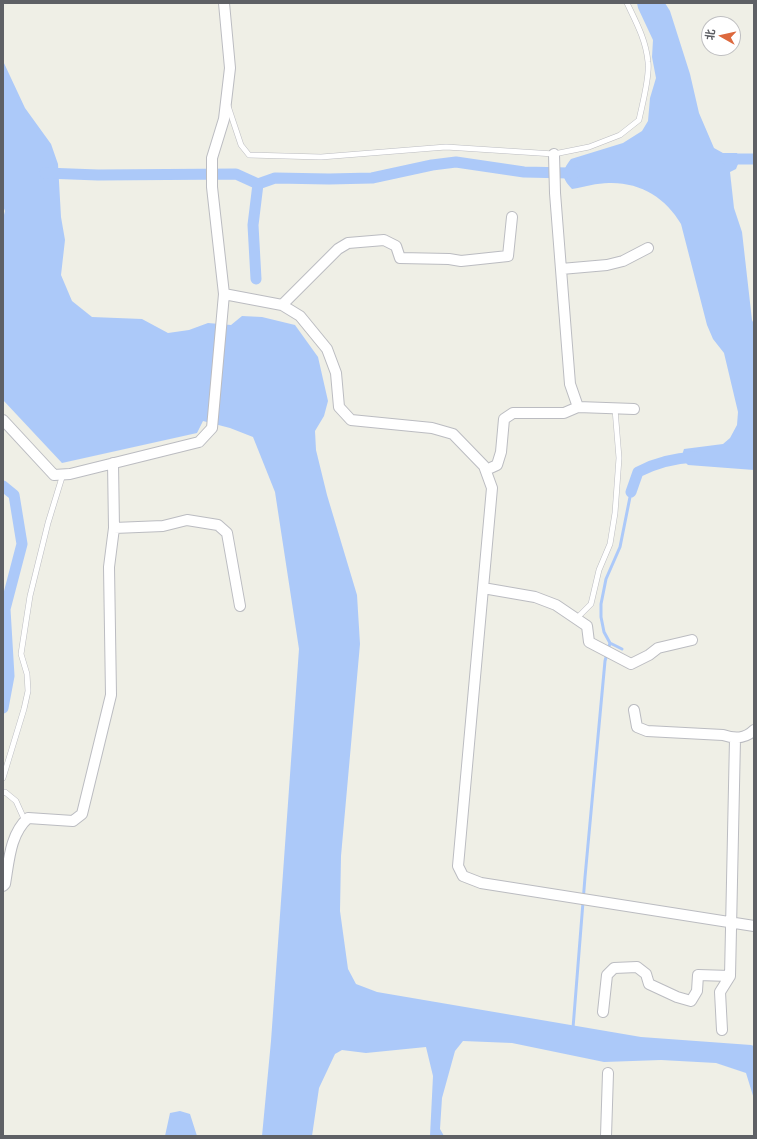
<!DOCTYPE html>
<meta charset="utf-8">
<style>
body{margin:0}
#map{position:relative;width:757px;height:1139px;overflow:hidden;background:#efefe6;font-family:Mulish,"Noto Sans SC",sans-serif}
canvas{display:block}
.frame{position:absolute;inset:0;border:4px solid #5e6065;pointer-events:none}
.north{position:absolute;left:701px;top:16px;width:40px;height:40px;box-sizing:border-box;background:#fff;border:1px solid #bfbfc1;border-radius:50%;rotate:278deg;font-size:11px;font-weight:700;line-height:16px;text-align:center;color:#5e6065}
.north::after{content:'';display:block;margin:auto;width:14px;height:18px;background:#dd693e;clip-path:polygon(50% 0,100% 100%,50% 72%,0 100%)}
</style>
<div id="map">
<canvas width="757" height="1139"></canvas>
<div class="frame"></div>
<div class="north">北</div>
</div>
<script>
const c = document.querySelector('canvas').getContext('2d');
c.lineJoin = 'round';
function fill(path, color) {
  c.fillStyle = color;
  c.fill(path, 'evenodd');
}
function stroke(path, color, width, dash) {
  c.strokeStyle = color;
  c.lineWidth = width;
  c.lineCap = dash ? 'butt' : 'round';
  c.setLineDash(dash || []);
  c.stroke(path);
}
const water = new Path2D(`
 M 637,3 L 665,3 L 670,11 L 690,74 L 699,113 L 714,148 L 723,153 L 737,153 L 740,159 L 736,169 L 730,172 L 734,208 L 742,232 L 752,320 L 754,324 L 754,470 L 688,465 L 681,458 L 684,449 L 723,444 L 730,438 L 737,425 L 738,412 L 724,353 L 713,339 L 707,325 L 681,224 C 666,198 640,182 609,183 C 597,183 584,187 572,189 C 561,177 561,172 571,159 L 623,143 L 642,131 L 648,121 L 650,98 L 656,78 L 652,57 L 653,40 L 638,8 Z
 M 3,61 L 25,108 L 51,144 L 58,164 L 61,217 L 65,240 L 61,275 L 72,301 L 92,317 L 142,319 L 168,333 L 189,330 L 208,323 L 231,325 L 242,316 L 262,317 L 295,325 L 318,357 L 328,401 L 324,416 L 315,431 L 316,450 L 327,495 L 357,595 L 360,644 L 341,856 L 340,911 L 348,969 L 356,984 L 377,992 L 641,1037 L 751,1045 L 754,1046 L 754,1099 L 746,1073 L 716,1063 L 661,1060 L 604,1062 L 512,1043 L 463,1041 L 455,1051 L 442,1098 L 440,1129 L 444,1136 L 430,1136 L 433,1076 L 426,1047 L 366,1053 L 342,1050 L 335,1054 L 319,1088 L 312,1136 L 262,1136 L 271,1041 L 299,649 L 275,492 L 253,437 L 230,428 L 203,421 L 197,433 L 62,463 L 3,400 L 3,219 L 5,211 L 3,206 Z
 M 180,1111 L 190,1114 L 197,1136 L 165,1136 L 170,1113 Z`);
const stream = new Path2D(`
 M 622,649 L 610,643 L 604,632 L 601,617 L 601,604 L 606,579 L 620,547 L 631,492
 M 573,1028 L 585,877 L 605,661 L 610,643`);
const canal = new Path2D(`
 M 726,159 L 754,159
 M 45,173 L 98,175 L 236,174 L 258,184
 M 256,279 L 253,225 L 258,184 L 275,178 L 329,179 L 372,178 L 432,165 L 456,162 L 524,172 L 569,173 L 576,172
 M 3,486 L 14,495 L 22,544 L 5,609 L 9,676 L 3,708
 M 631,492 L 638,472 C 655,463 676,458 695,457`);
const lane = new Path2D(`
 M 228,106 L 241,145 L 249,155 L 321,157 L 446,147 L 554,154 L 589,147 L 620,135 L 639,120 C 642,105 650,77 648,62 C 646,40 636,22 627,3
 M 577,618 L 591,604 L 599,570 L 610,544 L 615,513 L 619,458 L 615,409
 M 3,778 L 24,709 L 28,691 L 27,674 L 21,654 L 30,596 L 48,523 L 63,474
 M 3,793 L 5,792 L 16,801 L 25,821`);
const street = new Path2D(`
 M 554,154 L 555,193 L 570,384 L 578,407
 M 561,269 L 607,265 L 623,261 L 648,248
 M 224,294 L 282,305 L 300,316 L 327,349 L 336,373 L 339,407 L 351,420 L 432,428 L 453,434 L 484,466 L 492,488 L 458,866 L 463,876 L 481,883 L 754,926
 M 282,305 L 338,249 L 348,243 L 384,240 L 396,246 L 400,258 L 449,259 L 461,261 L 508,256 L 512,217
 M 3,420 L 54,475 L 70,474 L 199,442 L 212,428 L 224,294 L 212,187 L 212,158 L 224,119 L 230,68 L 224,3
 M 486,470 L 497,465 L 501,452 L 504,419 L 513,413 L 564,413 L 578,407 L 634,409
 M 114,528 L 163,526 L 187,520 L 218,525 L 227,533 L 240,606
 M 483,588 L 535,597 L 556,605 L 587,626 L 589,642 L 631,664 L 649,655 L 658,648 L 692,640
 M 634,710 L 637,727 L 647,731 L 723,735 C 735,739 745,739 754,730
 M 3,886 L 5,884 C 9,861 10,834 28,818 L 73,821 L 82,814 L 111,695 L 109,567 L 114,528 L 113,463
 M 603,1012 L 607,975 L 614,968 L 637,967 L 646,974 L 649,984 L 677,997 L 691,1001 L 697,991 L 698,975 L 730,976 L 735,739
 M 722,1030 L 720,992 L 730,976
 M 606,1136 L 608,1073`);
fill(water, '#acc9f9');
stroke(stream, '#acc9f9', 3);
stroke(canal, '#acc9f9', 11);
stroke(lane, '#bbbcc1', 6);
stroke(street, '#bbbcc1', 12);
stroke(lane, '#fff', 5);
stroke(street, '#fff', 10);
</script>
